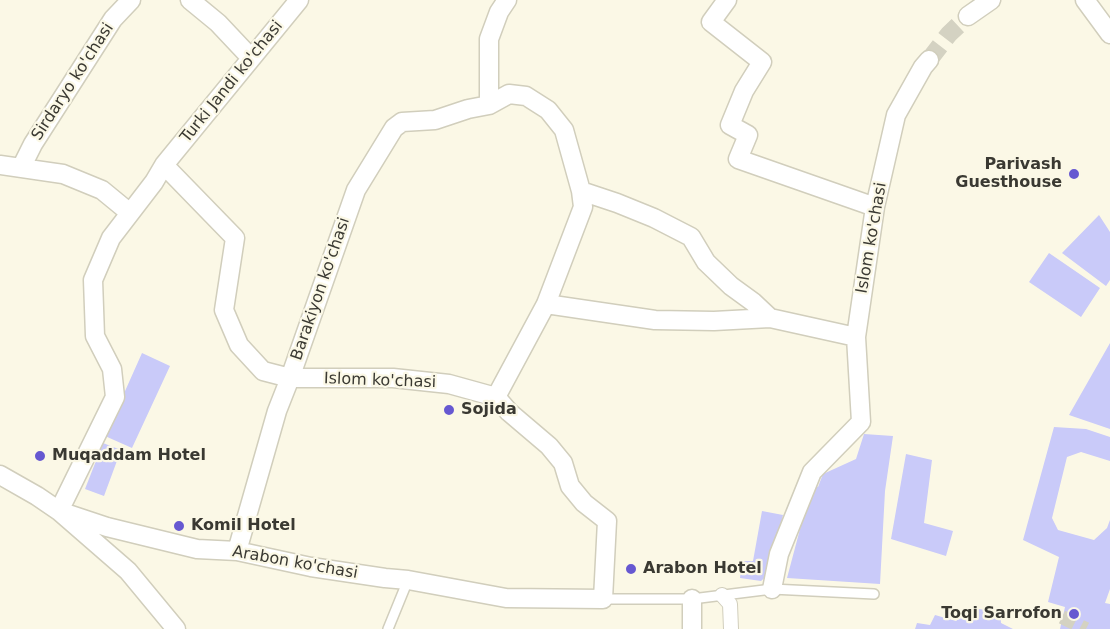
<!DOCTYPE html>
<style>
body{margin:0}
canvas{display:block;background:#fbf8e6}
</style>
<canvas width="1110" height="629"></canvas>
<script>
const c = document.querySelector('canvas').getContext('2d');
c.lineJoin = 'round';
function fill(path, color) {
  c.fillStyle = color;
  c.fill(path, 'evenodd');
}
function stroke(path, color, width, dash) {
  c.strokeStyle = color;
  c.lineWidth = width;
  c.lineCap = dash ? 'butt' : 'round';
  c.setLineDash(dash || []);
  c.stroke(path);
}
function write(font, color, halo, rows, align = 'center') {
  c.font = font + ' "DejaVu Sans",sans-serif';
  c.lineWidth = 4.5;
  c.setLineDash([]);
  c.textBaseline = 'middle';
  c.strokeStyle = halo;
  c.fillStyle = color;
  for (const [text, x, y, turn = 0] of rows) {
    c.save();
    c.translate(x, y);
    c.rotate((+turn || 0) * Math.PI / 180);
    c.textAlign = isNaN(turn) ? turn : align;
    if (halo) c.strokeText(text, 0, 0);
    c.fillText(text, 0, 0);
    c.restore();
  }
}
const building = new Path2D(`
 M 1099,215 L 1110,232 L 1110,280 L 1106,286 L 1062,253 Z
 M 1049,253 L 1100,288 L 1081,317 L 1029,282 Z
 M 1110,343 L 1110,429 L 1069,415 Z
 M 142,353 L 170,366 L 132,448 L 105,436 Z
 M 1054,427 L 1086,429 L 1110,437 L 1110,461 L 1081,452 L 1067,457 L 1052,518 L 1058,530 L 1094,540 L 1107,528 L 1110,520 L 1110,589 L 1105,603 L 1110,604 L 1110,629 L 1060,629 L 1065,607 L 1048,602 L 1059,557 L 1023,540 Z
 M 864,434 L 893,436 L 885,491 L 880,584 L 787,578 L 812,484 L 818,487 L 823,474 L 856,459 Z
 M 103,443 L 121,450 L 104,496 L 85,489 Z
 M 906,454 L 932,460 L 924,523 L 953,531 L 946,556 L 891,539 Z
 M 762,511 L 783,515 L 771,572 L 761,581 L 740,578 L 742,561 L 753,561 Z
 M 972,608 L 1000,612 L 1001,623 L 1013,629 L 915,629 L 917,623 L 930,625 L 935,615 L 956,621 Z`);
const pedestrianTunnel = new Path2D(`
 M 1062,617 L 1086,629`);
const minorTunnel = new Path2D(`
 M 929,60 L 949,34 L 968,16`);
const service = new Path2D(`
 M 603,599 L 692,599 L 772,589 L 874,594
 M 388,629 L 408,580`);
const pedestrian = new Path2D(`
 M 722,595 L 730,604 L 731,629`);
const minor = new Path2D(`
 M 190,0 L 218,23 L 251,58
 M 727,0 L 711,22 L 762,62 L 744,91 L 730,125 L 748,135 L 738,159 L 875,207
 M 1085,0 L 1110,34
 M 968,16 L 991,0
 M 489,105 L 489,39 L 499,12 L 507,0
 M 0,165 L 63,174 L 102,190 L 130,213
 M 21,168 L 33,144 L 113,19 L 131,0
 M 581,191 L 617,203 L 654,218 L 691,237 L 706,262 L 731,286 L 753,302 L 770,318
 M 546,304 L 655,320 L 714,321 L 770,318 L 856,337
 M 0,475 L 37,496 L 59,511 L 107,527 L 197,549 L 237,551 L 311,567 L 385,578 L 408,580 L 506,598 L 603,599 L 607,521 L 584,503 L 570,486 L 563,463 L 549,446 L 509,412 L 496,397 L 449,384 L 393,378 L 290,378 L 263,371 L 239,345 L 224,310 L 235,238 L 164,165
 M 237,551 L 277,411 L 290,378 L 356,190 L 394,128 L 402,122 L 435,120 L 468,109 L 489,105 L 509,94 L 526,96 L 548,110 L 564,130 L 581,191 L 583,207 L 546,304 L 496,397
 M 772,589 L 779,554 L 812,472 L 861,422 L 856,337 L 875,207 L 896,115 L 923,67 L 929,60
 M 692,599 L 692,629
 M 176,629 L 128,571 L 59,511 L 115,397 L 112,369 L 95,336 L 93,280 L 111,238 L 154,182 L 164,165 L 299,0`);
const markers = [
 [1074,174,6,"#6658d1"],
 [449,410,6,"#6658d1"],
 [40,456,6,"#6658d1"],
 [179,526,6,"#6658d1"],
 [631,569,6,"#6658d1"],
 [1074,614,6,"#6658d1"]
];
const streetNames = [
 ["Sirdaryo ko'chasi",73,82,-57],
 ["Turki Jandi ko'chasi",232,82,-51],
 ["Islom ko'chasi",872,238,-80],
 ["Barakiyon ko'chasi",321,289,-71],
 ["Islom ko'chasi",380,381,2],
 ["Arabon ko'chasi",295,563,10]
];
const poiNames = [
 ["Parivash",1062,165,"right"],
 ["Guesthouse",1062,183,"right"],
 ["Sojida",461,410],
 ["Muqaddam Hotel",52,456],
 ["Komil Hotel",191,526],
 ["Arabon Hotel",643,569],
 ["Toqi Sarrofon",1062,614,"right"]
];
fill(building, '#c9caf9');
stroke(pedestrianTunnel, '#d4d2c2', 14, [14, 7]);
stroke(minorTunnel, '#d4d2c2', 18, [18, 9]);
stroke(service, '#d1cebc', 12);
stroke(pedestrian, '#d1cebc', 16);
stroke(minor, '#d1cebc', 21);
stroke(service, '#fff', 9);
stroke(pedestrian, '#fff', 14);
stroke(minor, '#fff', 18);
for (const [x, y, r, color] of markers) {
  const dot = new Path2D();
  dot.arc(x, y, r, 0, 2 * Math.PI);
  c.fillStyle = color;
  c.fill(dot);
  stroke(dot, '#fbf8e6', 2);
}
write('16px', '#3a3932', '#fbf8e6', streetNames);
write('bold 16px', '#3a3932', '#fbf8e6', poiNames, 'left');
</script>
